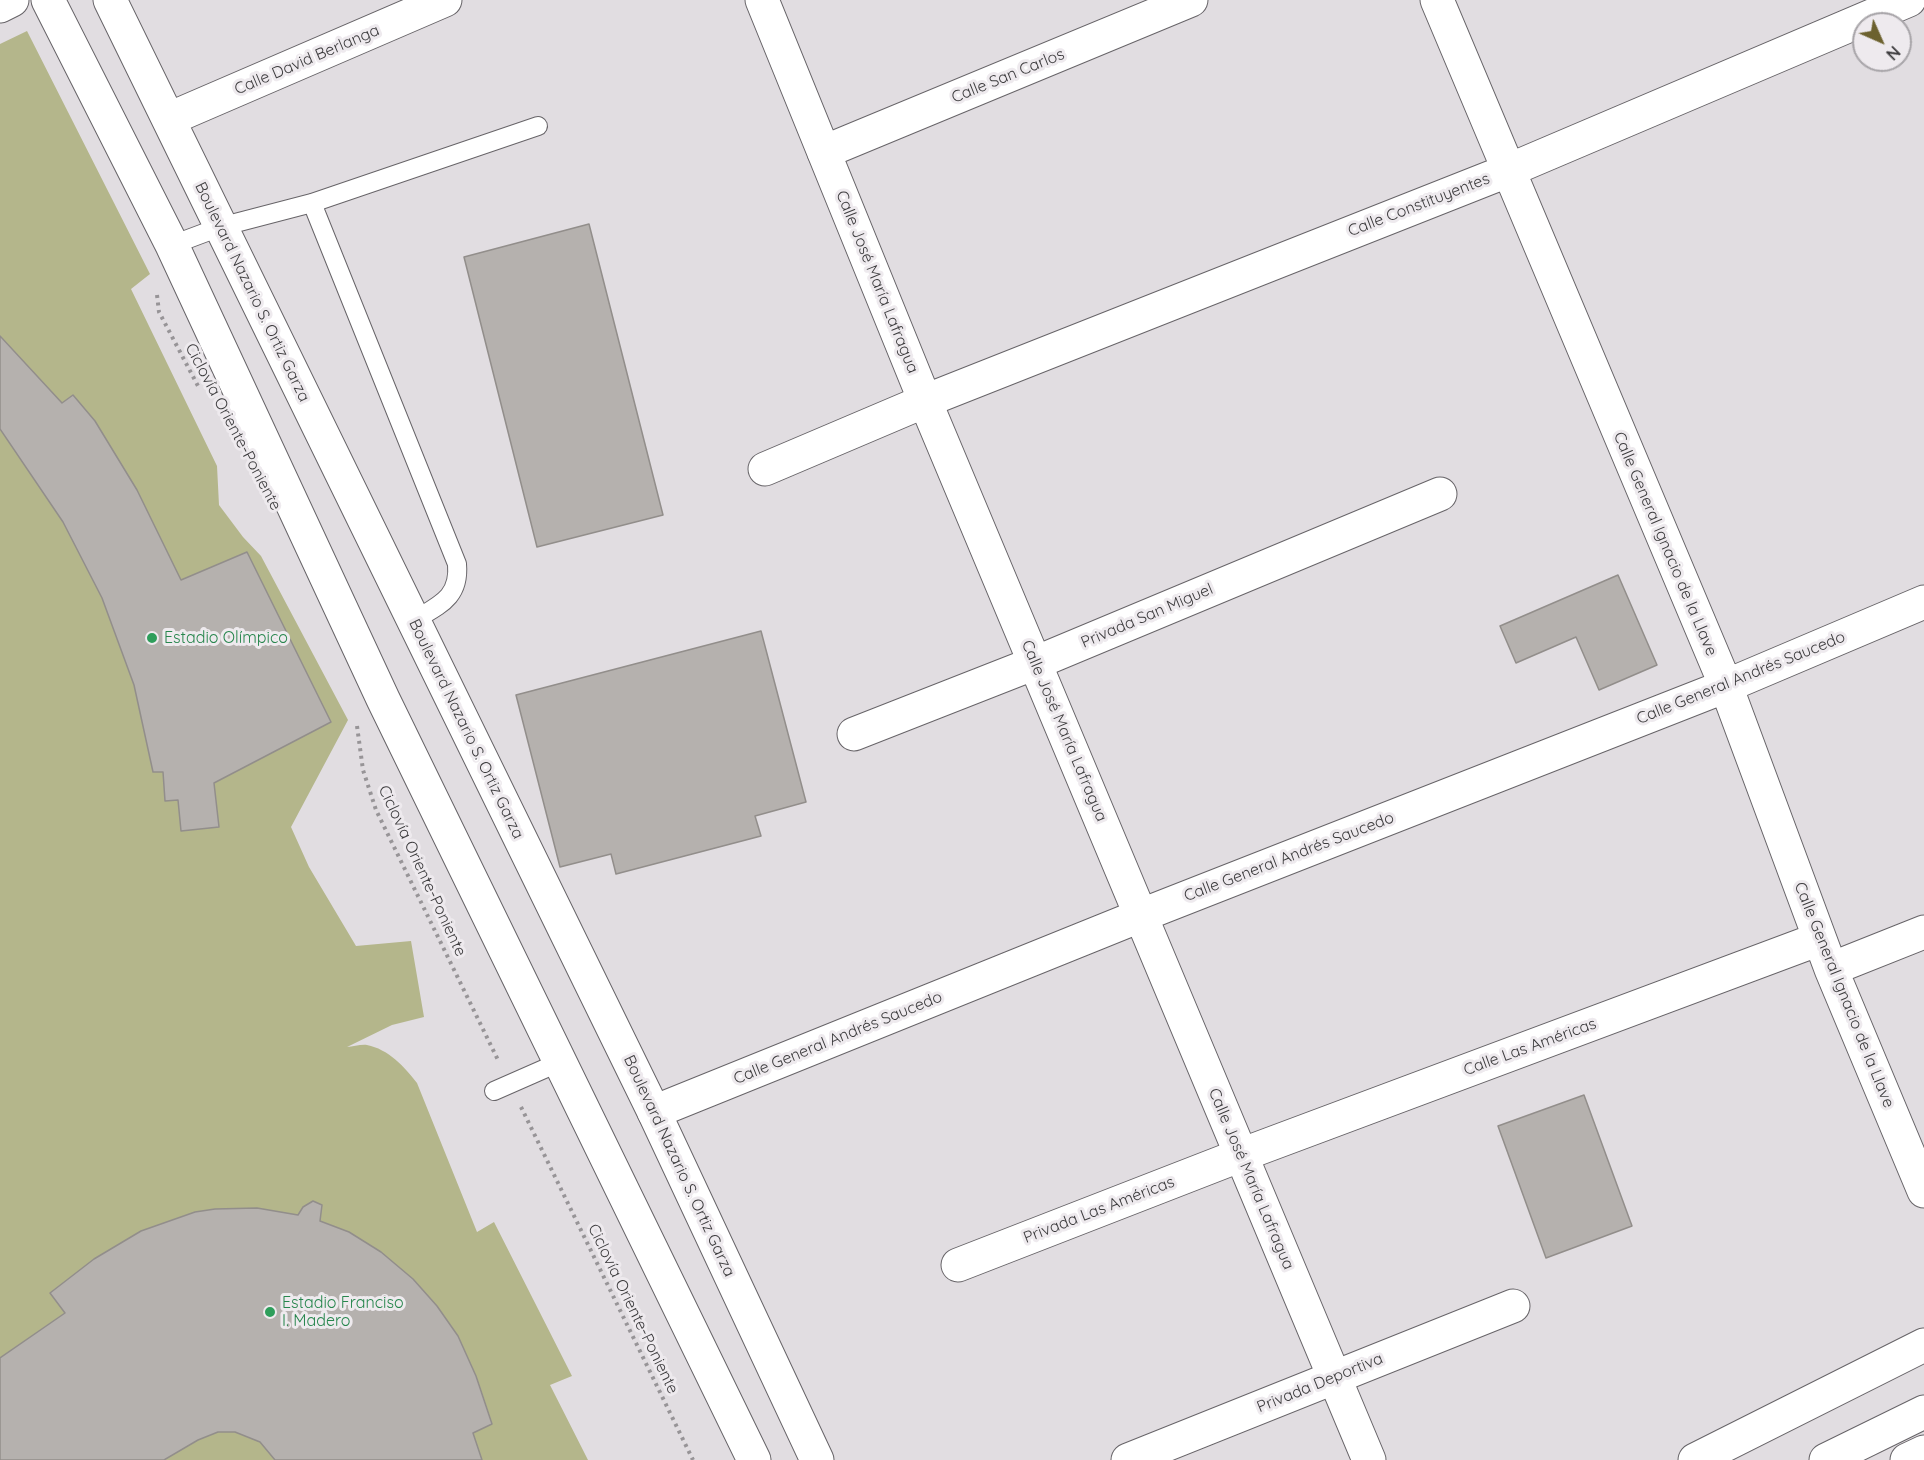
<!DOCTYPE html>
<meta charset="utf-8">
<style>
body{margin:0}
#map{position:relative;width:1924px;height:1460px;overflow:hidden;background:#e1dde1;font-family:Quicksand,sans-serif}
canvas{display:block}
.north{position:absolute;left:1852px;top:12px;width:60px;height:60px;box-sizing:border-box;background:#eeeaee;border:2px solid #a7a4a8;border-radius:50%;rotate:135deg;font-size:16px;font-weight:700;line-height:24px;text-align:center;color:#3d3c3e}
.north::after{content:'';display:block;margin:auto;width:21px;height:27px;background:#6c612e;clip-path:polygon(50% 0,100% 100%,50% 72%,0 100%)}
</style>
<div id="map">
<canvas width="1924" height="1460"></canvas>
<div class="north">N</div>
</div>
<script>
const c = document.querySelector('canvas').getContext('2d');
c.lineJoin = 'round';
function fill(path, color) {
  c.fillStyle = color;
  c.fill(path, 'evenodd');
}
function stroke(path, color, width, dash) {
  c.strokeStyle = color;
  c.lineWidth = width;
  c.lineCap = dash ? 'butt' : 'round';
  c.setLineDash(dash || []);
  c.stroke(path);
}
function write(font, color, halo, rows, align = 'center') {
  c.font = font + ' Quicksand,sans-serif';
  c.lineWidth = 6;
  c.setLineDash([]);
  c.textBaseline = 'middle';
  c.strokeStyle = halo;
  c.fillStyle = color;
  for (const [text, x, y, turn = 0] of rows) {
    c.save();
    c.translate(x, y);
    c.rotate((+turn || 0) * Math.PI / 180);
    c.textAlign = isNaN(turn) ? turn : align;
    if (halo) c.strokeText(text, 0, 0);
    c.fillText(text, 0, 0);
    c.restore();
  }
}
const green = new Path2D(`
 M 27,31 L 150,274 L 131,289 L 217,466 L 219,505 L 243,537 L 261,556 L 348,720 L 291,827 L 309,867 L 356,946 L 411,941 L 424,1017 L 392,1025 L 347,1047 C 353,1047 361,1044 367,1045 C 388,1049 405,1067 417,1083 L 477,1232 L 494,1222 L 572,1376 L 550,1385 L 588,1460 L 0,1460 L 0,44 Z`);
const building = new Path2D(`
 M 589,224 L 663,515 L 537,547 L 464,257 Z
 M 0,336 L 62,403 L 73,395 L 95,421 L 137,490 L 181,580 L 247,552 L 331,722 L 214,783 L 219,827 L 181,831 L 178,800 L 165,801 L 163,772 L 153,772 L 134,685 L 102,598 L 63,522 L 0,429 Z
 M 1618,575 L 1657,665 L 1599,690 L 1576,637 L 1516,663 L 1500,626 Z
 M 761,631 L 806,802 L 755,816 L 761,836 L 616,874 L 611,854 L 560,867 L 516,695 Z
 M 1584,1095 L 1632,1226 L 1546,1258 L 1498,1126 Z
 M 313,1201 L 322,1205 L 320,1221 L 349,1232 L 381,1252 L 413,1279 L 437,1306 L 458,1336 L 476,1376 L 492,1424 L 473,1433 L 482,1460 L 275,1460 L 260,1442 L 235,1432 L 218,1432 L 198,1440 L 164,1460 L 0,1460 L 0,1358 L 65,1313 L 50,1293 L 94,1259 L 141,1231 L 195,1212 L 215,1209 L 257,1208 L 298,1215 L 303,1207 Z`);
const path = new Path2D(`
 M 157,295 L 159,312 L 198,386
 M 357,726 L 363,770 L 376,810 L 499,1062
 M 521,1107 L 693,1460`);
const lane = new Path2D(`
 M 312,203 L 457,564 C 460,598 439,605 413,621
 M 172,245 L 220,227 L 312,203 L 538,126
 M 494,1091 L 560,1062`);
const street = new Path2D(`
 M 1437,0 L 1726,686 L 1831,969 L 1924,1191
 M 0,6 L 12,0
 M 169,119 L 445,0
 M 824,152 L 1191,0
 M 765,469 L 925,401 L 1507,171 L 1909,0
 M 854,734 L 1035,663 L 1440,494
 M 1831,969 L 1924,932
 M 654,1112 L 1142,915 L 1726,686 L 1924,602
 M 958,1265 L 1241,1155 L 1819,939
 M 1128,1460 L 1513,1306
 M 1907,1460 L 1924,1452`);
const secondary = new Path2D(`
 M 762,0 L 925,401 L 1369,1460
 M 1695,1460 L 1924,1345
 M 1826,1460 L 1924,1412`);
const primary = new Path2D(`
 M 48,0 L 172,245 L 383,699 L 754,1460
 M 110,0 L 654,1112 L 817,1460`);
const markers = [
 [152,638,6,"#2e9e5b"],
 [270,1312,6,"#2e9e5b"]
];
const streetNames = [
 ["Calle David Berlanga",307,60,-23],
 ["Calle San Carlos",1008,76,-22],
 ["Calle Constituyentes",1419,205,-21],
 ["Calle José María Lafragua",877,282,68],
 ["Boulevard Nazario S. Ortiz Garza",252,292,64],
 ["Ciclovía Oriente-Poniente",233,427,62],
 ["Calle General Ignacio de la Llave",1665,544,67],
 ["Privada San Miguel",1147,616,-23],
 ["Calle General Andrés Saucedo",1741,678,-22],
 ["Boulevard Nazario S. Ortiz Garza",466,729,64],
 ["Calle José María Lafragua",1064,731,67],
 ["Calle General Andrés Saucedo",1289,857,-21],
 ["Ciclovía Oriente-Poniente",422,871,65],
 ["Calle General Ignacio de la Llave",1844,995,68],
 ["Calle General Andrés Saucedo",838,1038,-22],
 ["Calle Las Américas",1530,1047,-20],
 ["Boulevard Nazario S. Ortiz Garza",679,1166,65],
 ["Calle José María Lafragua",1251,1179,67],
 ["Privada Las Américas",1099,1210,-21],
 ["Ciclovía Oriente-Poniente",633,1309,64],
 ["Privada Deportiva",1320,1383,-22]
];
const leisureNames = [
 ["Estadio Olímpico",164,638],
 ["Estadio Franciso",282,1303],
 ["I. Madero",282,1321]
];
fill(green, '#b4b68b');
fill(building, '#b5b1ae');
stroke(building, '#928e8b', 1.5);
stroke(lane, '#676468', 20);
stroke(street, '#676468', 35);
stroke(secondary, '#676468', 35);
stroke(primary, '#676468', 35);
stroke(path, '#979497', 4, [3, 4.5]);
stroke(lane, '#fff', 18);
stroke(street, '#fff', 33);
stroke(secondary, '#fff', 33);
stroke(primary, '#fff', 33);
for (const [x, y, r, color] of markers) {
  const dot = new Path2D();
  dot.arc(x, y, r, 0, 2 * Math.PI);
  c.fillStyle = color;
  c.fill(dot);
  stroke(dot, '#eeeaee', 2);
}
write('16px', '#3d3c3e', '#eeeaee', streetNames);
write('16px', '#27864d', '#eeeaee', leisureNames, 'left');
</script>
